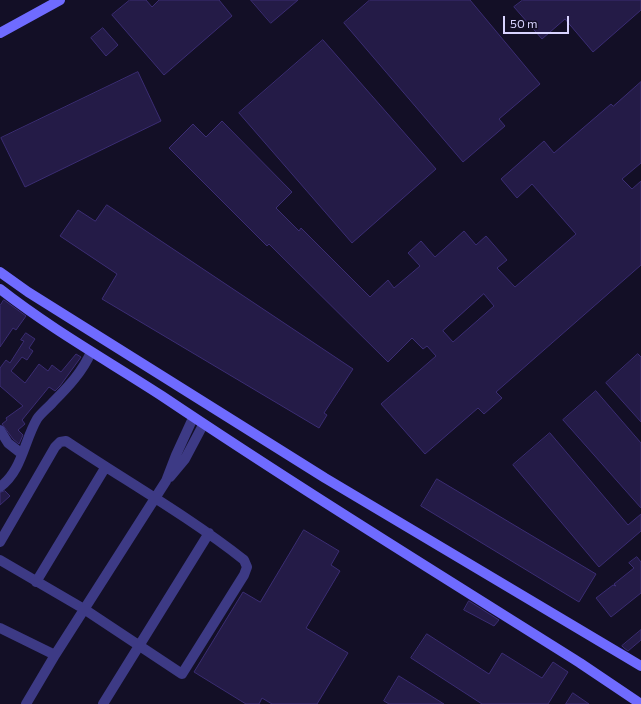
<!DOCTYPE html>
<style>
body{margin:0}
#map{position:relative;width:641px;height:704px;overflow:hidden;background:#130f26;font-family:Commissioner,sans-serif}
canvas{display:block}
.scale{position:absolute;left:503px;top:16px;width:66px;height:18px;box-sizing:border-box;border:2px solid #d9d4ff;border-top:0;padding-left:5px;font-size:12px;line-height:14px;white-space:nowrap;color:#d9d4ff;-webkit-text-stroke:3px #130f26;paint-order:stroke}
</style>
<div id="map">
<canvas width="641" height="704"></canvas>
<div class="scale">50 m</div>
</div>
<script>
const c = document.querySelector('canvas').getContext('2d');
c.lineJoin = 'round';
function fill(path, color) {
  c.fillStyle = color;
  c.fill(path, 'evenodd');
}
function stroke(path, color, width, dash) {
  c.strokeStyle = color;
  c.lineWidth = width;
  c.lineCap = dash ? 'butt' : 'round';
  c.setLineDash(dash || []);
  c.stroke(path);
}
const building = new Path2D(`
 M 130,0 L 146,0 L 152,7 L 159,0 L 219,0 L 232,16 L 164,75 L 112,15 Z
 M 251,0 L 298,0 L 271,23 Z
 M 370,0 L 470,0 L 540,84 L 499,119 L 505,126 L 463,162 L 344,23 Z
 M 523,0 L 641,0 L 641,10 L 593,52 L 565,19 L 542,39 L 514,7 Z
 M 103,28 L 118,45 L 106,56 L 91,38 Z
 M 323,40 L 436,169 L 352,243 L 239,113 Z
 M 138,72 L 161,121 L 25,187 L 1,138 Z
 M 641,82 L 641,163 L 622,179 L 632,189 L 641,181 L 641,265 L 496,392 L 502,398 L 484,414 L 478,408 L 425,454 L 381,404 L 436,356 L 427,346 L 423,349 L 412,338 L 388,362 L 269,244 L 267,246 L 169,148 L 193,124 L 206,137 L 222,121 L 292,192 L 276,208 L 299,231 L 301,228 L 370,297 L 388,280 L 394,288 L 420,266 L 408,253 L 421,241 L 435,257 L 464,231 L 476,245 L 486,236 L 507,260 L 497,268 L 515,287 L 576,234 L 532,184 L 517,198 L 501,179 L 544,141 L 554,153 L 611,104 L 613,106 ZM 484,294 L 494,306 L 453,342 L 443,331 Z
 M 107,205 L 353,369 L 324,413 L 327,415 L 319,428 L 102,299 L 117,274 L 60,236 L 78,210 L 95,221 Z
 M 4,300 L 26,316 L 16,330 L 13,328 L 0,347 L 0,306 Z
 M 26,333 L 35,339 L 29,348 L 33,351 L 27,360 L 22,357 L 11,371 L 25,383 L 39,364 L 48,371 L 52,365 L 61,372 L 76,354 L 81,357 L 60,386 L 55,391 L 49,387 L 22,420 L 25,424 L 18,430 L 23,435 L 19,444 L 13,439 L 2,424 L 7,420 L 6,418 L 23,406 L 0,386 L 0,368 L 6,360 L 10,363 L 24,341 L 21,340 Z
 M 638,354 L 641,357 L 641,422 L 606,383 Z
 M 596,391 L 641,443 L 641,508 L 563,420 Z
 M 550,433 L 628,525 L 641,514 L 641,531 L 599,567 L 513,465 Z
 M 437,479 L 596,574 L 579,602 L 421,506 Z
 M 5,491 L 10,496 L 0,505 L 0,493 Z
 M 304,530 L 339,551 L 331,565 L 340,571 L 306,628 L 348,653 L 317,704 L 272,704 L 262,698 L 259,704 L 246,704 L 194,672 L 243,592 L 260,602 Z
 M 637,557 L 641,562 L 641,593 L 611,617 L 596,598 L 613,585 L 616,586 L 614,584 L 634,568 L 629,563 Z
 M 469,601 L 499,620 L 494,626 L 464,610 Z
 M 641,630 L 641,640 L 628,651 L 624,648 L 622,646 Z
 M 427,634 L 489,674 L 502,653 L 542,678 L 553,662 L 568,672 L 548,704 L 482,704 L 411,658 Z
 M 399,676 L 444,704 L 389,704 L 384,701 Z
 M 573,693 L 589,704 L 566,704 Z`);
const street = new Path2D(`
 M 0,430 L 8,443 L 22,454
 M 170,477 L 185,459 L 203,425
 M 0,487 C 22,471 24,441 37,419 C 41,413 49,407 54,401 C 68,387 83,371 91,352
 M 0,542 L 55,447 L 60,442 L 66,441 C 126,481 188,516 244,560 L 247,567 L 244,575 L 182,674 L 84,609 L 0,560
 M 36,582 L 105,468
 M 0,628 L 55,655
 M 26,704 L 55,655 L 166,481 L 176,455 L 193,418
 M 103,704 L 209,533`);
const secondary = new Path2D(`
 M 0,33 L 60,0
 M 0,272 L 28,292 L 325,478 L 641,666
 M 0,289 C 51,329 108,361 162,396 C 299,488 440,575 580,663 L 641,704`);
fill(building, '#241b47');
stroke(building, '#3b2d73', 1);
stroke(street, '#3d3a85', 10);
stroke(secondary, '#6f6bff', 10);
</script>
